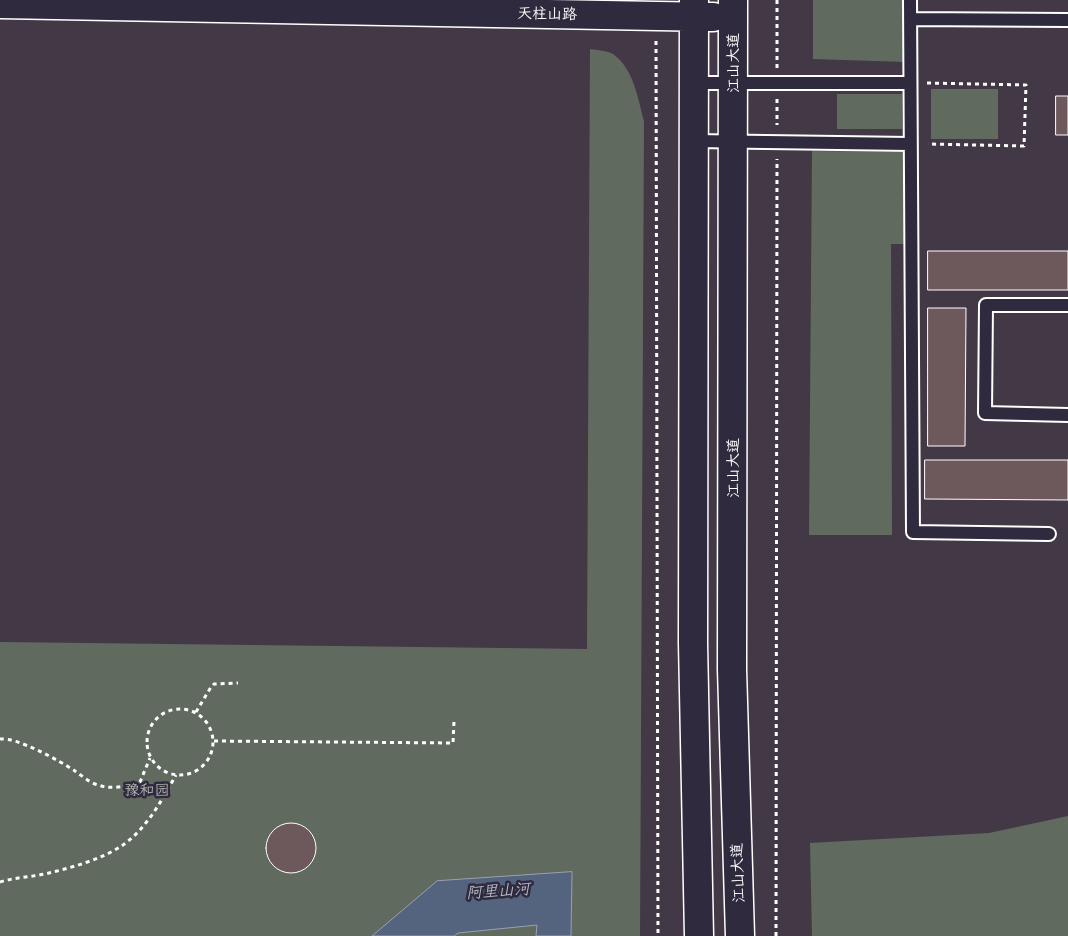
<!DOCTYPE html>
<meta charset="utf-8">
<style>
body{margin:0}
canvas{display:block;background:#423846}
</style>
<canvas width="1068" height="936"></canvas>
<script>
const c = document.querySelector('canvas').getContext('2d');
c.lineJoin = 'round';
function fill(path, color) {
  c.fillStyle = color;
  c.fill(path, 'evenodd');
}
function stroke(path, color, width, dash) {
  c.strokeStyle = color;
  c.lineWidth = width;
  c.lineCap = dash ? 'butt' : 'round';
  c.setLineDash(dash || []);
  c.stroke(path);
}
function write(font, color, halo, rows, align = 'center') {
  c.font = font + ' Mali,"LXGW WenKai TC",sans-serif';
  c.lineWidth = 5;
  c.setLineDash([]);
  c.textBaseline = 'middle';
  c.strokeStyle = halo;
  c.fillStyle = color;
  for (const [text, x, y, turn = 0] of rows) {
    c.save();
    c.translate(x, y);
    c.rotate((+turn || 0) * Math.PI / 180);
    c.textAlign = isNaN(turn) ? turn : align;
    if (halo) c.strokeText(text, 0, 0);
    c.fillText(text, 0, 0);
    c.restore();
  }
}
const green = new Path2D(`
 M 813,0 L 907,0 L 907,62 L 813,59 Z
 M 590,49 C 597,50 608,51 613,54 C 634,69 638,99 644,121 L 640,936 L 0,936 L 0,642 L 587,649 Z
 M 931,89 L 998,89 L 998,139 L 931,139 Z
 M 837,94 L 902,94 L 902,129 L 837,129 Z
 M 812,151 L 905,152 L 906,244 L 891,244 L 892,535 L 809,535 Z
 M 1068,816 L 1068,936 L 812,936 L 810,843 L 989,833 Z`);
const water = new Path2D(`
 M 572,872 L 571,936 L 536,936 L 537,925 L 458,933 L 454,936 L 372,936 L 437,881 Z`);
const building = new Path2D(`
 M 1056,96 L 1068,96 L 1068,135 L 1056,135 Z
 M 928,251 L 1068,251 L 1068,290 L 928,290 Z
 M 928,308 L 966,308 L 965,446 L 928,446 Z
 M 925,460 L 1068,460 L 1068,500 L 925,499 Z
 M266 848a25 25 0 1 1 50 0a25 25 0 1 1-50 0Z`);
const path = new Path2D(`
 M 656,41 L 658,936
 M 777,68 L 777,0
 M 927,83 L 1026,85 L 1024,146 L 928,144
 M 777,99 L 777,125
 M147 742a33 33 0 1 1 66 0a33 33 0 1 1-66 0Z
 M 196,712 L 211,687 L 214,684 L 238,683
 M 0,739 C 17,737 60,761 75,771 C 81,775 90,783 98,785 C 112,790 126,786 140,782 L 150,758
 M 214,741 L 453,743 L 454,721
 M 0,882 C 16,877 33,877 49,873 C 74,867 102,859 123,845 C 147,828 162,800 176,775
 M 776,936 L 777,159`);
const lane = new Path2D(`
 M 910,0 L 913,532 L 1049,534
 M 910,19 L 1068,20
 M 694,83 L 910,83
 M 694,141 L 910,144
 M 1068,305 L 986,305 L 985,413 L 1068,415`);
const secondary = new Path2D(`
 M 694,0 L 693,643 L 699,936
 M 733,0 L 732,669 L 740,936
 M 0,4 L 713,17`);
const streetNames = [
 ["天柱山路",547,14,1],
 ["江山大道",733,63,-90],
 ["江山大道",733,468,-90],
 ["江山大道",738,873,-92]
];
const parkNames = [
 ["豫和园",147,790]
];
const waterNames = [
 ["阿里山河",498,891,-4]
];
fill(green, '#616a5f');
fill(water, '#54637e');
stroke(water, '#98a1b2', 1);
fill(building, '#6d595b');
stroke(building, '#fff', 1);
stroke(lane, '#fff', 16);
stroke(secondary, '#fff', 31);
stroke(path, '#fff', 3, [4, 4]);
stroke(lane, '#2f2a3d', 12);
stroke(secondary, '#2f2a3d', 28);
write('15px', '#fff', '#2f2a3d', streetNames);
write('15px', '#b0b4af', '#2f2a3d', parkNames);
write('italic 16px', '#b2b9c5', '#2f2a3d', waterNames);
</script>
